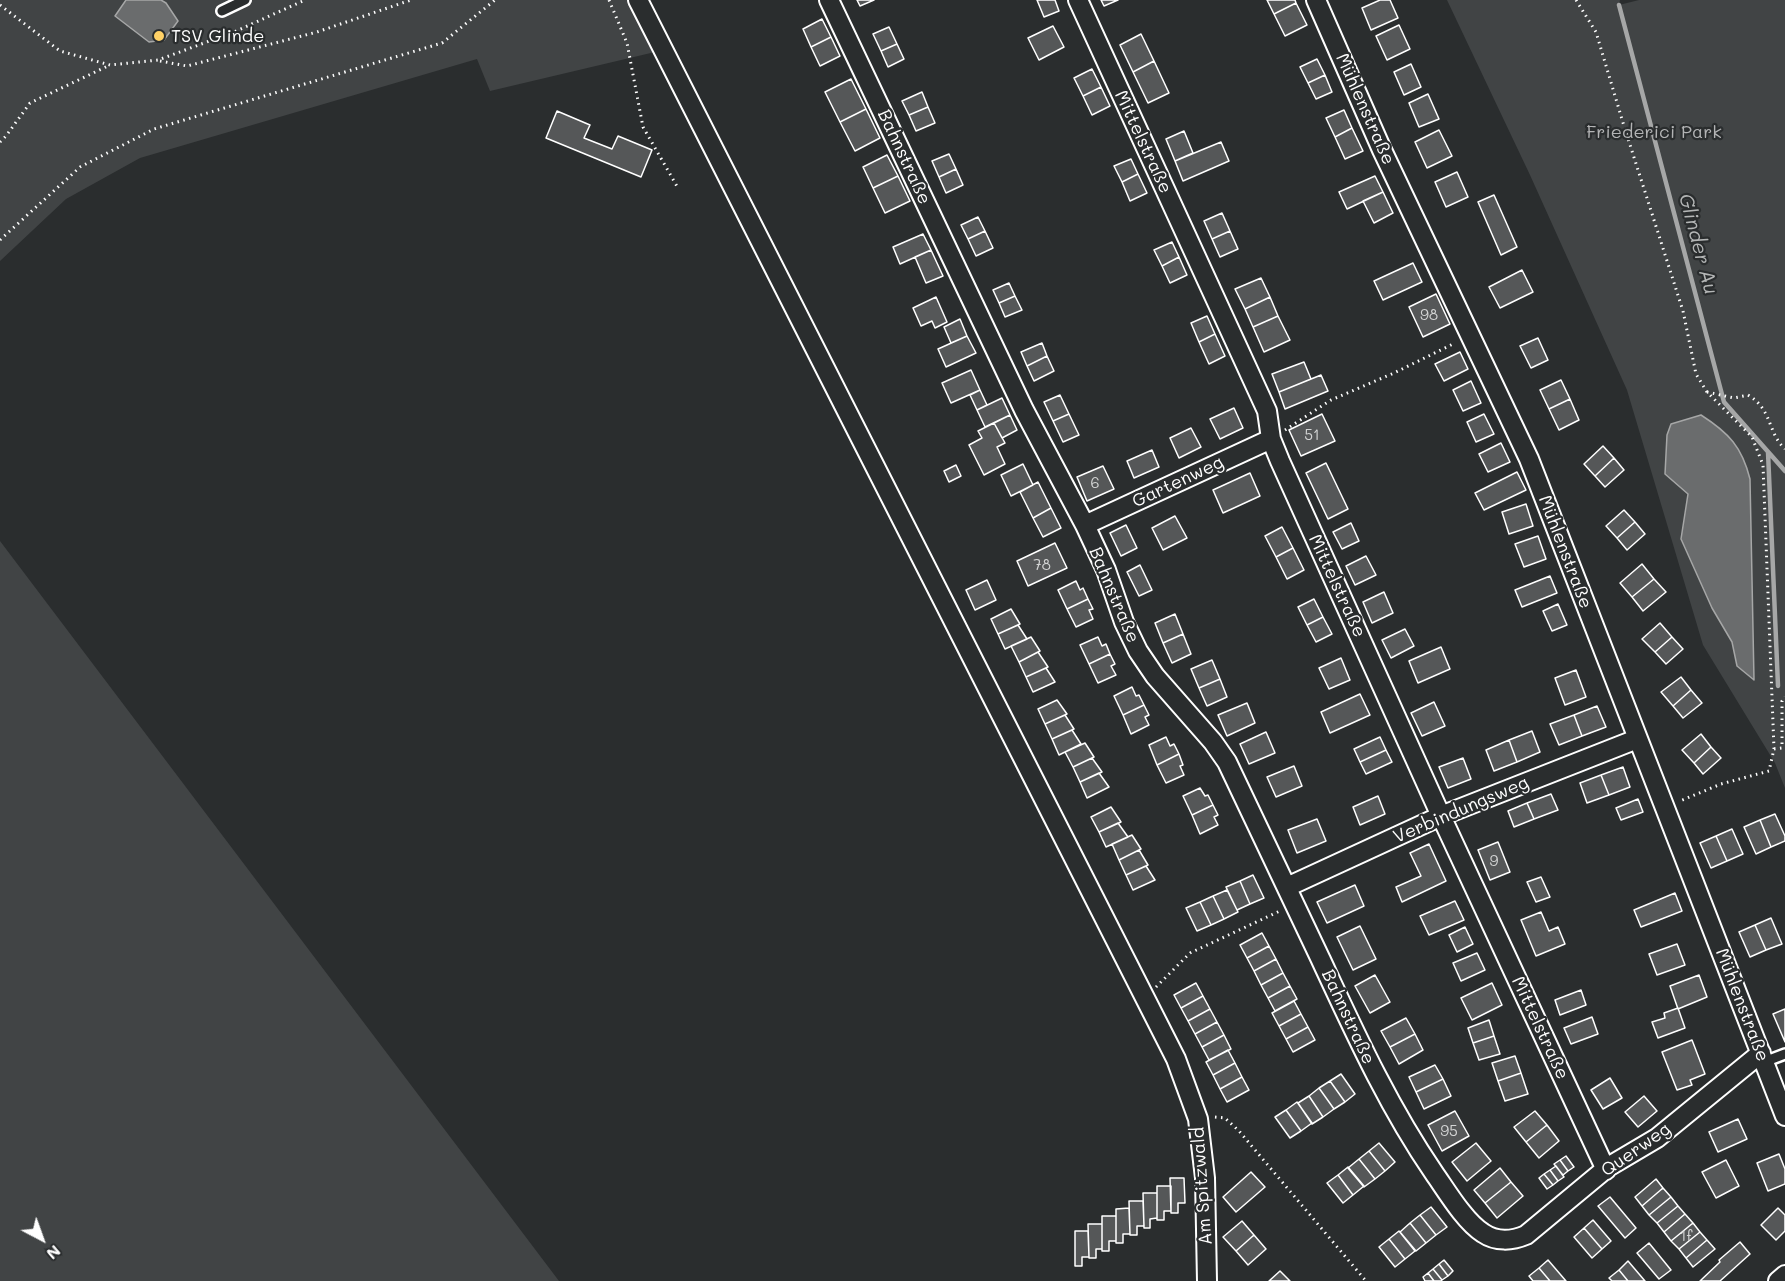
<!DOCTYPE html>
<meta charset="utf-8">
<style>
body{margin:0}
#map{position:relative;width:1785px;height:1281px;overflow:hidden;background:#2a2d2e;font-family:Mali,sans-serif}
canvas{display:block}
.north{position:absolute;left:12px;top:1209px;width:60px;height:60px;-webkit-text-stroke:4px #2a2d2e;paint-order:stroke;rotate:139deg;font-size:16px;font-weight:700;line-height:24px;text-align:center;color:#fff}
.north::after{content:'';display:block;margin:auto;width:21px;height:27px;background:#fff;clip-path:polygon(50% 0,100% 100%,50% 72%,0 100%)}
</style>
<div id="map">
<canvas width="1785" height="1281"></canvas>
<div class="north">N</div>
</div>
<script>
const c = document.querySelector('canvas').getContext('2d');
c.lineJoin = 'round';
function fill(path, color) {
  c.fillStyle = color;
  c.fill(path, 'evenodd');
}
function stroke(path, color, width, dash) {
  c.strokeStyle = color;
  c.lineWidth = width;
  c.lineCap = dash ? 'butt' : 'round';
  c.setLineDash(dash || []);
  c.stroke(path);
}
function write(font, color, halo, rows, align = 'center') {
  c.font = font + ' Mali,sans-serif';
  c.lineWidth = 4.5;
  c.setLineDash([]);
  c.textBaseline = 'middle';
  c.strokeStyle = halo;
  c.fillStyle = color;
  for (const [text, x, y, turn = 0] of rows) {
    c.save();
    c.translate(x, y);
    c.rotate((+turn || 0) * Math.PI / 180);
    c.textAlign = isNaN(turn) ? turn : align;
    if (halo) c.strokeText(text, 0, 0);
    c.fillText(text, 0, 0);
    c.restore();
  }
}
const green = new Path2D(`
 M 0,0 L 629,0 L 655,52 L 490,91 L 477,59 L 140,158 L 66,199 L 0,261 Z
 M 1447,0 L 1620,0 L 1619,5 L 1639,0 L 1785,0 L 1785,788 L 1775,763 L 1703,645 L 1627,390 L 1530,175 ZM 1701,415 C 1729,433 1742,447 1750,479 L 1753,680 L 1737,666 L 1732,642 L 1712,608 L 1681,540 Z
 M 0,541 L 559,1281 L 0,1281 Z`);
const water = new Path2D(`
 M 126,0 L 161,0 L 166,3 L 178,21 L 164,40 L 149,42 L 115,16 Z
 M 1701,415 C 1729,433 1742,447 1750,479 L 1754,680 L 1737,666 L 1732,642 L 1712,608 L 1681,539 L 1688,494 L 1665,474 L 1667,435 L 1671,424 Z`);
const stream = new Path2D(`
 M 1619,5 L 1724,402 L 1785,471
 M 1768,452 L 1778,686`);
const building = new Path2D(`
 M 857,0 L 874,0 L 860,6 Z
 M 1037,0 L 1055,0 L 1059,11 L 1044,17 Z
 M 1101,0 L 1118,0 L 1104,6 Z
 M 1267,0 L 1295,0 L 1296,3 L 1274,14 Z
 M 1380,0 L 1390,0 L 1398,18 L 1371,30 L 1362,8 Z
 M 1296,3 L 1307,25 L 1285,36 L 1274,14 Z
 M 822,19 L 831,37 L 811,47 L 803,29 Z
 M 1399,25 L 1410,49 L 1387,60 L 1376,36 Z
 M 1053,26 L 1064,47 L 1039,60 L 1028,38 Z
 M 889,27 L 897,44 L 881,51 L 873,34 Z
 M 1141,34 L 1154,61 L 1133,72 L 1120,45 Z
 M 831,37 L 840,56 L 820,66 L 811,47 Z
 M 897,44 L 904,59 L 888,67 L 881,51 Z
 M 1317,59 L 1325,75 L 1308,83 L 1300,67 Z
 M 1154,61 L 1169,93 L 1148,103 L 1133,72 Z
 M 1411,64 L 1421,87 L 1404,95 L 1394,72 Z
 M 1092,69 L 1101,87 L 1083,96 L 1074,78 Z
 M 1325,75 L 1332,92 L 1316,99 L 1308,83 Z
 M 851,79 L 866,109 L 840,122 L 825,92 Z
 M 1101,87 L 1110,106 L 1092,115 L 1083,96 Z
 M 922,92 L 928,107 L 909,115 L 902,101 Z
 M 1428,94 L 1439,119 L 1419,127 L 1409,103 Z
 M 928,107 L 935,123 L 916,131 L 909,115 Z
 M 866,109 L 880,138 L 855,151 L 840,122 Z
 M 1344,110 L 1352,128 L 1335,137 L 1326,118 Z
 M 557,111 L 590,125 L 584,138 L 612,149 L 618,136 L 652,150 L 641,177 L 546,138 Z
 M 1352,128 L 1363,151 L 1345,159 L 1335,137 Z
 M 1439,130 L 1452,156 L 1427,168 L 1415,142 Z
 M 1184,131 L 1193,153 L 1175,161 L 1166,139 Z
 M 1221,142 L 1229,161 L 1183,181 L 1175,161 Z
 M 949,154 L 956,169 L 939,177 L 932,161 Z
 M 887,155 L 898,176 L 873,188 L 863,167 Z
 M 1131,159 L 1138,174 L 1122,182 L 1114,166 Z
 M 956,169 L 963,185 L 946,193 L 939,177 Z
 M 1457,172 L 1468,197 L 1446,207 L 1435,182 Z
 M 1138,174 L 1147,193 L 1130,201 L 1122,182 Z
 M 898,176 L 910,201 L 885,213 L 873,188 Z
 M 1375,176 L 1383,192 L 1347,209 L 1339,192 Z
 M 1383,192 L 1393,213 L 1374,223 L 1363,201 Z
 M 1494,195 L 1517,247 L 1501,255 L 1478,202 Z
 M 1222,213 L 1230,231 L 1212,239 L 1204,221 Z
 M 978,217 L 985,231 L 968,239 L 961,225 Z
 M 985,231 L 993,248 L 976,256 L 968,239 Z
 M 1230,231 L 1238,249 L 1220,257 L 1212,239 Z
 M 923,234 L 931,250 L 900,264 L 893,247 Z
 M 1172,242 L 1179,257 L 1162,266 L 1154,250 Z
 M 931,250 L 943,276 L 926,283 L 915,257 Z
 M 1179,257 L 1187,275 L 1170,283 L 1162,266 Z
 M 1413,263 L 1422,282 L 1383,300 L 1374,281 Z
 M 1522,270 L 1533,292 L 1500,308 L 1489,287 Z
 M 1261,278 L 1270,297 L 1245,309 L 1235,289 Z
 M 1009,283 L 1015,296 L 999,303 L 993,290 Z
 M 1436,294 L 1450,324 L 1423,337 L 1409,307 Z
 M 1015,296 L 1022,310 L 1005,317 L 999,303 Z
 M 936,297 L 947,322 L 935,328 L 932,321 L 921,326 L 913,308 Z
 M 1270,297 L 1278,316 L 1253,327 L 1245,309 Z
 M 1207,316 L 1215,334 L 1199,342 L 1191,323 Z
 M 1278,316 L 1290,340 L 1264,352 L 1253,327 Z
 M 960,319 L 967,336 L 951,343 L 944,327 Z
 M 1215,334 L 1225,356 L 1209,364 L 1199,342 Z
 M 967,336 L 976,353 L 946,367 L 938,349 Z
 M 1538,338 L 1548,360 L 1531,368 L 1520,346 Z
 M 1042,343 L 1047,356 L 1027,366 L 1021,352 Z
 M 1460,352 L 1468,369 L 1444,381 L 1435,364 Z
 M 1047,356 L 1054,371 L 1034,381 L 1027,366 Z
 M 1304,362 L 1311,379 L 1279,392 L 1272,374 Z
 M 971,370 L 980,390 L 951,403 L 942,383 Z
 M 1321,375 L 1328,391 L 1285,409 L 1279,392 Z
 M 1561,380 L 1570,399 L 1549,409 L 1540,390 Z
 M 1471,381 L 1481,403 L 1463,411 L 1453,390 Z
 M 980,390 L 987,405 L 977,410 L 970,395 Z
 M 1060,395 L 1069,414 L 1053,421 L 1044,402 Z
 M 1002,398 L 1010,415 L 985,427 L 977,410 Z
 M 1570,399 L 1579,420 L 1559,430 L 1549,409 Z
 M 1234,408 L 1243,428 L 1220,439 L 1210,419 Z
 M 1069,414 L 1079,435 L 1063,442 L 1053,421 Z
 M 1322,414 L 1335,441 L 1301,456 L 1289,430 Z
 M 1484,414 L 1494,434 L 1476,442 L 1467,422 Z
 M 1010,415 L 1017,430 L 1002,438 L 994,423 Z
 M 994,423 L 1005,443 L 997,447 L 1005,464 L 984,475 L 969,445 L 982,438 L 978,431 Z
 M 1191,428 L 1201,447 L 1179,458 L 1170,438 Z
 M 1501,443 L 1510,462 L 1488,472 L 1479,454 Z
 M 1603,446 L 1614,458 L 1595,476 L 1584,464 Z
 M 1152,450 L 1159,467 L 1134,478 L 1127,461 Z
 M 1614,458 L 1624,470 L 1605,487 L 1595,476 Z
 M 1326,463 L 1348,509 L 1328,519 L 1306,473 Z
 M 1023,464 L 1033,485 L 1011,496 L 1001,475 Z
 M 956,465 L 961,476 L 949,482 L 944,471 Z
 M 1103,466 L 1114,489 L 1087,501 L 1077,477 Z
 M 1517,472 L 1526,490 L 1484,510 L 1475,493 Z
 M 1250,473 L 1260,496 L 1223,513 L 1213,490 Z
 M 1038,482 L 1051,508 L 1033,518 L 1020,492 Z
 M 1526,504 L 1533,526 L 1509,534 L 1502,512 Z
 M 1051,508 L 1061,528 L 1043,537 L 1033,518 Z
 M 1624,510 L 1635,522 L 1617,538 L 1606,526 Z
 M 1175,516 L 1187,538 L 1163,550 L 1152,528 Z
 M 1635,522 L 1645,534 L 1627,550 L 1617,538 Z
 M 1351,523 L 1359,541 L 1342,549 L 1333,532 Z
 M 1126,525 L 1137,548 L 1121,556 L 1110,533 Z
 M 1282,527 L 1293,548 L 1276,557 L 1265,536 Z
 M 1538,536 L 1546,559 L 1524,567 L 1515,544 Z
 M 1055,543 L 1067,568 L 1028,586 L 1017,561 Z
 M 1293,548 L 1304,570 L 1287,579 L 1276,557 Z
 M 1366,556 L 1376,575 L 1355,585 L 1346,566 Z
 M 1642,564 L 1654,579 L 1632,597 L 1620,583 Z
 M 1140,565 L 1152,590 L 1139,596 L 1127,572 Z
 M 1550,576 L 1557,593 L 1522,607 L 1515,590 Z
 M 1654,579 L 1666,592 L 1643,611 L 1632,597 Z
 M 987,580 L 996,600 L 975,610 L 966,590 Z
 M 1076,581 L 1080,590 L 1083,588 L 1088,599 L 1067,609 L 1058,590 Z
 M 1384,592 L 1393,613 L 1372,623 L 1363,602 Z
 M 1088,599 L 1093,609 L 1089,610 L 1093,619 L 1076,627 L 1067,609 Z
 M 1314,599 L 1323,617 L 1307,625 L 1298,607 Z
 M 1558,604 L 1567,625 L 1552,631 L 1543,611 Z
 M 1011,609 L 1020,624 L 998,634 L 991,619 Z
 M 1175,614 L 1183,634 L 1163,643 L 1155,623 Z
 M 1323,617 L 1332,634 L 1316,642 L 1307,625 Z
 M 1660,623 L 1672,637 L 1655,652 L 1642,639 Z
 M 1018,625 L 1027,639 L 1005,649 L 998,634 Z
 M 1405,629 L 1414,646 L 1391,658 L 1382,640 Z
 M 1183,634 L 1191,654 L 1172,663 L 1163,643 Z
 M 1031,637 L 1040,651 L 1019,662 L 1011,646 Z
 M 1098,637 L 1102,646 L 1106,644 L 1110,654 L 1089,664 L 1080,645 Z
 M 1672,637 L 1683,649 L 1666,664 L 1655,652 Z
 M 1441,647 L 1450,669 L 1418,683 L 1409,661 Z
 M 1038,652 L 1048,667 L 1026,677 L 1019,662 Z
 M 1110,654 L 1115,664 L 1111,666 L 1116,675 L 1098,683 L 1089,664 Z
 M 1341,658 L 1350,680 L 1329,689 L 1319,668 Z
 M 1212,660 L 1220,679 L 1199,688 L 1191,669 Z
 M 1046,668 L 1055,682 L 1033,692 L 1026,677 Z
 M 1576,670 L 1586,697 L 1565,705 L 1555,678 Z
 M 1681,677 L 1691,690 L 1673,706 L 1661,692 Z
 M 1220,679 L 1227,697 L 1207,706 L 1199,688 Z
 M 1132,687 L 1136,696 L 1139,695 L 1144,705 L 1123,715 L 1114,696 Z
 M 1691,690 L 1702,703 L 1683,718 L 1673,706 Z
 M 1360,694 L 1370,715 L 1330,733 L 1321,712 Z
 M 1057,700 L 1067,714 L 1045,724 L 1038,709 Z
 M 1434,702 L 1445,726 L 1422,736 L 1411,713 Z
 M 1247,703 L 1255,723 L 1227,736 L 1218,715 Z
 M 1144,705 L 1149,715 L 1145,717 L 1149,725 L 1131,734 L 1123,715 Z
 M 1597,706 L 1606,727 L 1582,736 L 1574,715 Z
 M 1065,715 L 1074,729 L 1052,739 L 1045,724 Z
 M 1574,715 L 1582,736 L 1559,745 L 1550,724 Z
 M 1072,730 L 1081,744 L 1059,755 L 1052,739 Z
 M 1532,731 L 1540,752 L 1517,762 L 1509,740 Z
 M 1266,732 L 1275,753 L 1249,764 L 1240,744 Z
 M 1701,734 L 1711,747 L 1694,763 L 1682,750 Z
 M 1166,737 L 1170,746 L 1174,744 L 1179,754 L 1157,765 L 1149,745 Z
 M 1380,737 L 1386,750 L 1360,762 L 1354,749 Z
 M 1509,740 L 1517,762 L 1494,771 L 1486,750 Z
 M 1085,743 L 1094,757 L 1073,767 L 1065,752 Z
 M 1711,747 L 1721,758 L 1703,774 L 1694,763 Z
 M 1386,750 L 1392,762 L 1366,774 L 1360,762 Z
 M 1179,754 L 1183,765 L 1180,766 L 1184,775 L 1166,783 L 1157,765 Z
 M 1092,758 L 1102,772 L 1080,782 L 1073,767 Z
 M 1463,758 L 1471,779 L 1448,788 L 1439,767 Z
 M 1294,766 L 1302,786 L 1276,797 L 1267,777 Z
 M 1623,767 L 1630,787 L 1609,795 L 1601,775 Z
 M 1099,773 L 1109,787 L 1087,798 L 1080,782 Z
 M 1601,775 L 1609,795 L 1587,803 L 1580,783 Z
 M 1200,788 L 1205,796 L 1208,795 L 1213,805 L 1192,815 L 1183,796 Z
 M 1551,794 L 1558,810 L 1534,819 L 1527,803 Z
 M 1378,796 L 1385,814 L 1360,825 L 1353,807 Z
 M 1638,799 L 1643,812 L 1621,820 L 1616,808 Z
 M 1527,803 L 1534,819 L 1514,827 L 1508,811 Z
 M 1213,805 L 1218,815 L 1214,817 L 1218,825 L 1200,834 L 1192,815 Z
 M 1111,807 L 1121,822 L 1099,832 L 1091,817 Z
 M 1775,814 L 1785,836 L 1785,841 L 1771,847 L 1760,820 Z
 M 1317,819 L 1326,841 L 1297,853 L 1288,830 Z
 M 1760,820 L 1771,847 L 1756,854 L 1744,827 Z
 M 1118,823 L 1128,837 L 1106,847 L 1099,832 Z
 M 1732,829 L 1743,854 L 1727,861 L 1716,836 Z
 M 1132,835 L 1141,849 L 1119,860 L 1112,844 Z
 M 1716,836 L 1727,861 L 1711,868 L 1700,843 Z
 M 1498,842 L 1510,872 L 1490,880 L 1478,850 Z
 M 1429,844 L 1446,881 L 1402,902 L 1396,887 L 1421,876 L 1410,853 Z
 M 1139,850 L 1148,865 L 1126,875 L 1119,860 Z
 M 1146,866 L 1155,880 L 1133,890 L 1126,875 Z
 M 1253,875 L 1264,898 L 1250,904 L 1240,881 Z
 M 1541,877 L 1550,897 L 1536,902 L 1527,882 Z
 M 1240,881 L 1250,904 L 1237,910 L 1226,887 Z
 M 1355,885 L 1364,906 L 1327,923 L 1317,902 Z
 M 1227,890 L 1238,912 L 1224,919 L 1213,896 Z
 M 1675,893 L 1682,911 L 1641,927 L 1634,910 Z
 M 1213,896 L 1224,919 L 1211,925 L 1200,902 Z
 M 1455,901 L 1464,920 L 1429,935 L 1420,916 Z
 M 1200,902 L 1211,925 L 1197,931 L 1186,908 Z
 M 1541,912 L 1549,931 L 1558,927 L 1565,944 L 1536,956 L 1521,920 Z
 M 1771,918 L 1782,944 L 1766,950 L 1755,925 Z
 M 1755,925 L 1766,950 L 1750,957 L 1739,932 Z
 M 1360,926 L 1376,959 L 1353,970 L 1337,937 Z
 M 1465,927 L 1473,944 L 1457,952 L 1449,935 Z
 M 1262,933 L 1269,946 L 1247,958 L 1240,945 Z
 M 1677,944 L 1685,965 L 1657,975 L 1649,954 Z
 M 1269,946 L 1276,959 L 1254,971 L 1247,958 Z
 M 1477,953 L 1485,970 L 1461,981 L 1453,963 Z
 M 1276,959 L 1283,973 L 1261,985 L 1254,971 Z
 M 1283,973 L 1290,986 L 1268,998 L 1261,985 Z
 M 1375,975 L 1390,1002 L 1370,1013 L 1355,986 Z
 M 1699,975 L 1707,997 L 1678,1009 L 1670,986 Z
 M 1196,983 L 1203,996 L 1181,1008 L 1174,995 Z
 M 1492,983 L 1502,1005 L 1472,1020 L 1461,998 Z
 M 1290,986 L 1297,999 L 1275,1011 L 1268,998 Z
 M 1581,990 L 1586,1005 L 1560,1015 L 1555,1000 Z
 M 1203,996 L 1210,1009 L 1188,1021 L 1181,1008 Z
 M 1294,1001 L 1301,1014 L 1279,1026 L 1272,1013 Z
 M 1678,1008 L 1685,1028 L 1658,1038 L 1652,1022 L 1665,1018 L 1664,1013 Z
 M 1210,1009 L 1217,1022 L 1195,1034 L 1188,1021 Z
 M 1785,1009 L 1785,1042 L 1773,1014 Z
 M 1301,1014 L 1308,1027 L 1286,1039 L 1279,1026 Z
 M 1592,1017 L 1598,1034 L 1571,1044 L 1564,1028 Z
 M 1406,1018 L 1415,1034 L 1390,1047 L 1381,1031 Z
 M 1489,1020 L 1494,1036 L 1473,1043 L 1468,1028 Z
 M 1217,1022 L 1224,1035 L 1202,1047 L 1195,1034 Z
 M 1308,1027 L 1315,1040 L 1293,1052 L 1286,1039 Z
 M 1415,1034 L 1423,1050 L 1399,1064 L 1390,1047 Z
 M 1224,1035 L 1231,1049 L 1209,1060 L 1202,1047 Z
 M 1494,1036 L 1500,1054 L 1479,1060 L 1473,1043 Z
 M 1692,1040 L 1705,1074 L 1690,1080 L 1692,1085 L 1677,1090 L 1662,1052 Z
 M 1228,1050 L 1235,1063 L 1213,1075 L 1206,1062 Z
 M 1515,1056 L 1521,1073 L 1498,1081 L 1492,1063 Z
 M 1235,1063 L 1242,1077 L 1220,1089 L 1213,1075 Z
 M 1435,1065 L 1443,1079 L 1416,1092 L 1409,1077 Z
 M 1521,1073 L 1528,1094 L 1505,1101 L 1498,1081 Z
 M 1341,1074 L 1355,1094 L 1345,1102 L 1330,1081 Z
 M 1242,1077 L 1249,1090 L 1227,1102 L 1220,1089 Z
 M 1610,1078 L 1622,1098 L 1603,1109 L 1591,1090 Z
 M 1443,1079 L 1451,1096 L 1424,1109 L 1416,1092 Z
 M 1330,1081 L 1345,1102 L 1334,1109 L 1319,1088 Z
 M 1319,1088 L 1334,1109 L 1323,1117 L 1309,1096 Z
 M 1309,1096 L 1323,1117 L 1312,1124 L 1298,1103 Z
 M 1644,1096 L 1657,1111 L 1638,1127 L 1625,1112 Z
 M 1297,1102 L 1312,1123 L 1301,1131 L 1286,1110 Z
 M 1286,1110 L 1301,1131 L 1290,1138 L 1275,1117 Z
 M 1455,1111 L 1469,1136 L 1442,1151 L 1428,1125 Z
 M 1535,1111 L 1547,1125 L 1526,1142 L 1514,1127 Z
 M 1738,1119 L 1747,1139 L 1718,1152 L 1709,1132 Z
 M 1547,1125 L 1559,1141 L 1539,1158 L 1526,1142 Z
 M 1379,1143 L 1395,1162 L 1385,1171 L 1369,1151 Z
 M 1476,1143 L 1491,1161 L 1467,1181 L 1452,1162 Z
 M 1369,1151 L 1385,1171 L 1375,1179 L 1359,1159 Z
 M 1779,1154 L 1785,1169 L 1785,1184 L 1768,1191 L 1757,1163 Z
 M 1566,1156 L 1574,1167 L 1568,1171 L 1560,1160 Z
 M 1359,1159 L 1375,1179 L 1364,1187 L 1348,1168 Z
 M 1560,1160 L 1568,1171 L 1563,1175 L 1554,1164 Z
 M 1726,1160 L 1739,1186 L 1716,1198 L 1702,1172 Z
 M 1556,1166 L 1564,1177 L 1558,1181 L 1550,1170 Z
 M 1348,1167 L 1364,1186 L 1353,1195 L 1338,1175 Z
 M 1500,1168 L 1511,1182 L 1485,1203 L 1474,1190 Z
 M 1550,1170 L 1558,1181 L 1553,1185 L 1544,1174 Z
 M 1251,1172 L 1265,1187 L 1236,1212 L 1223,1197 Z
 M 1544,1174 L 1553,1185 L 1547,1189 L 1539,1178 Z
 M 1338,1175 L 1353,1195 L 1343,1203 L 1327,1183 Z
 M 1170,1178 L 1184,1178 L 1185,1203 L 1178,1203 L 1178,1213 L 1171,1213 Z
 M 1656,1179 L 1663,1188 L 1642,1206 L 1635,1197 Z
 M 1511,1182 L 1523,1196 L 1497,1218 L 1485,1203 Z
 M 1157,1186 L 1171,1186 L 1171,1211 L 1164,1211 L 1164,1220 L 1157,1220 Z
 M 1663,1188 L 1671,1197 L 1649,1215 L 1642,1206 Z
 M 1143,1193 L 1157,1193 L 1157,1218 L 1150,1219 L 1150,1228 L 1144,1228 Z
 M 1610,1197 L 1636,1228 L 1625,1238 L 1598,1206 Z
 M 1671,1197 L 1678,1206 L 1657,1223 L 1649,1215 Z
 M 1129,1201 L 1143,1201 L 1144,1226 L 1137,1226 L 1137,1235 L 1130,1235 Z
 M 1678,1206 L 1685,1214 L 1664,1232 L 1657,1223 Z
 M 1431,1207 L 1447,1227 L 1436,1235 L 1420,1215 Z
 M 1129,1208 L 1130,1234 L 1123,1234 L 1123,1243 L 1116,1243 L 1116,1209 Z
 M 1778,1208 L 1785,1215 L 1785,1231 L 1776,1240 L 1761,1225 Z
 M 1685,1214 L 1693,1223 L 1671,1241 L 1664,1232 Z
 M 1420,1215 L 1436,1235 L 1426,1243 L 1410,1223 Z
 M 1102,1216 L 1116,1216 L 1116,1241 L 1109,1241 L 1109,1251 L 1102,1251 Z
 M 1593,1220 L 1611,1241 L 1602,1249 L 1584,1228 Z
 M 1242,1221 L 1254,1235 L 1236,1251 L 1223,1237 Z
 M 1410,1223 L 1426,1243 L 1416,1251 L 1400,1232 Z
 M 1693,1223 L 1700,1232 L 1679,1249 L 1671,1241 Z
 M 1088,1224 L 1102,1224 L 1102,1249 L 1096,1249 L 1096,1258 L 1089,1258 Z
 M 1584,1228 L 1602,1249 L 1592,1258 L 1574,1237 Z
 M 1075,1231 L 1088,1231 L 1089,1257 L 1082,1257 L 1082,1266 L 1075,1266 Z
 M 1399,1231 L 1415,1251 L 1405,1259 L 1389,1239 Z
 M 1700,1232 L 1707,1240 L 1686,1258 L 1679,1249 Z
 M 1254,1235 L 1266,1249 L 1248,1265 L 1236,1251 Z
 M 1389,1239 L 1405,1259 L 1395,1267 L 1379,1247 Z
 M 1707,1240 L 1715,1249 L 1693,1267 L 1686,1258 Z
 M 1740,1242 L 1750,1254 L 1720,1281 L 1700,1281 L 1720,1262 L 1719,1260 Z
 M 1649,1243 L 1671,1270 L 1659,1279 L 1637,1253 Z
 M 1444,1260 L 1453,1271 L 1448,1276 L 1439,1264 Z
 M 1548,1260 L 1566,1281 L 1550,1281 L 1539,1268 Z
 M 1628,1261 L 1645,1281 L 1628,1281 L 1619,1270 Z
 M 1439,1264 L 1448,1276 L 1442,1280 L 1433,1269 Z
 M 1539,1268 L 1550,1281 L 1533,1281 L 1529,1276 Z
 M 1433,1269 L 1442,1280 L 1441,1281 L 1434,1281 L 1428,1273 Z
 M 1619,1270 L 1628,1281 L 1612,1281 L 1609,1278 Z
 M 1280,1271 L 1290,1281 L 1269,1281 Z
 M 1428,1273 L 1434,1281 L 1425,1281 L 1423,1277 Z`);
const path = new Path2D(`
 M 609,0 L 627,43 L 643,127 L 678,188
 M 1576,0 L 1596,32 L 1624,126 L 1683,311 L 1696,374 L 1707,392 L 1752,437 L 1763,465 L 1774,749 L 1769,771 L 1721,784 L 1680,801
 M 0,5 L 60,51 L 110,65 L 158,60 L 234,32 L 305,0
 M 160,61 L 187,66 L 317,32 L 411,0
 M 0,142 L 6,136 L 30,103 L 110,65
 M 0,240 L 80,167 L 154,129 L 442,43 L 495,0
 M 1707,392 L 1734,398 L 1748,395 C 1773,410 1767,432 1785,449
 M 1285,430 L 1331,400 L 1394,373 L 1455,343
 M 1774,749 L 1782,748 L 1782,701 L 1785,697
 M 1156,987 L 1190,953 L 1282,910
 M 1215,1117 L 1225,1118 L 1239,1131 L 1366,1281`);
const service = new Path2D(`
 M 222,11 L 245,0
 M 1764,1062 L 1785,1054`);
const minor = new Path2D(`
 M 638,0 L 1176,1059 L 1198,1119 L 1205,1178 L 1207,1281
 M 829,0 L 1024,410 L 1085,525 L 1106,570 L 1124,622 L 1138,651 L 1155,676 L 1213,742 L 1227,762 C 1259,828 1290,894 1321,960 C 1355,1033 1388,1106 1434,1173 C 1446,1190 1465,1222 1483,1233 C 1496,1242 1512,1241 1526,1235 L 1608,1167 L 1657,1138 L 1761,1053
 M 1078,0 L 1267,411 L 1271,439 L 1280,461 L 1441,816 L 1606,1170
 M 1316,0 L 1382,150 L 1529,459 L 1785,1116
 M 1085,525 L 1271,439
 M 1287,887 L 1441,816 L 1637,739
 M 1778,1281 L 1785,1275`);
const markers = [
 [159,36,6,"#ffd166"]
];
const numberNames = [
 ["98",1429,315],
 ["51",1312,435],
 ["6",1095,483],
 ["78",1042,565],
 ["9",1494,861],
 ["95",1449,1131],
 ["1f",1686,1236]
];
const poiNames = [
 ["TSV Glinde",171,36]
];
const streetNames = [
 ["Mühlenstraße",1365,109,66],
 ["Mittelstraße",1143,142,65],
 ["Bahnstraße",904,157,65],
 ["Gartenweg",1178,482,-25],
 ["Mühlenstraße",1565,552,69],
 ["Mittelstraße",1337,586,65],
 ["Bahnstraße",1114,595,67],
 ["Verbindungsweg",1461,810,-23],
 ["Mühlenstraße",1742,1005,69],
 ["Bahnstraße",1348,1017,65],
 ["Mittelstraße",1540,1028,65],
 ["Querweg",1636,1150,-35],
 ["Am Spitzwald",1202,1186,-94]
];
const parkNames = [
 ["Friederici Park",1654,132]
];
const waterNames = [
 ["Glinder Au",1698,244,75]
];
fill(green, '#414445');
fill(water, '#6a6c6d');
stroke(water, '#a6a7a7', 1.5);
stroke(stream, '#a6a7a7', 4.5);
fill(building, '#555758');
stroke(building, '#fff', 1.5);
stroke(service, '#fff', 14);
stroke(minor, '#fff', 22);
stroke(path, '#fff', 3, [1.5, 4.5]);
stroke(service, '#2a2d2e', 9);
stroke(minor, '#2a2d2e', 18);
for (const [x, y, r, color] of markers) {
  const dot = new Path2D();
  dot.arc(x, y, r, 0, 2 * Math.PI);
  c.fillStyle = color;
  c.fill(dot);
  stroke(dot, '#2a2d2e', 2);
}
write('15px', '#d4d5d5', null, numberNames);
write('18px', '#fff', '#2a2d2e', poiNames, 'left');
write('18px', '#fff', '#2a2d2e', streetNames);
write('18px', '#b3b4b5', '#2a2d2e', parkNames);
write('italic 20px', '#b4b6b6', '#2a2d2e', waterNames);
</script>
